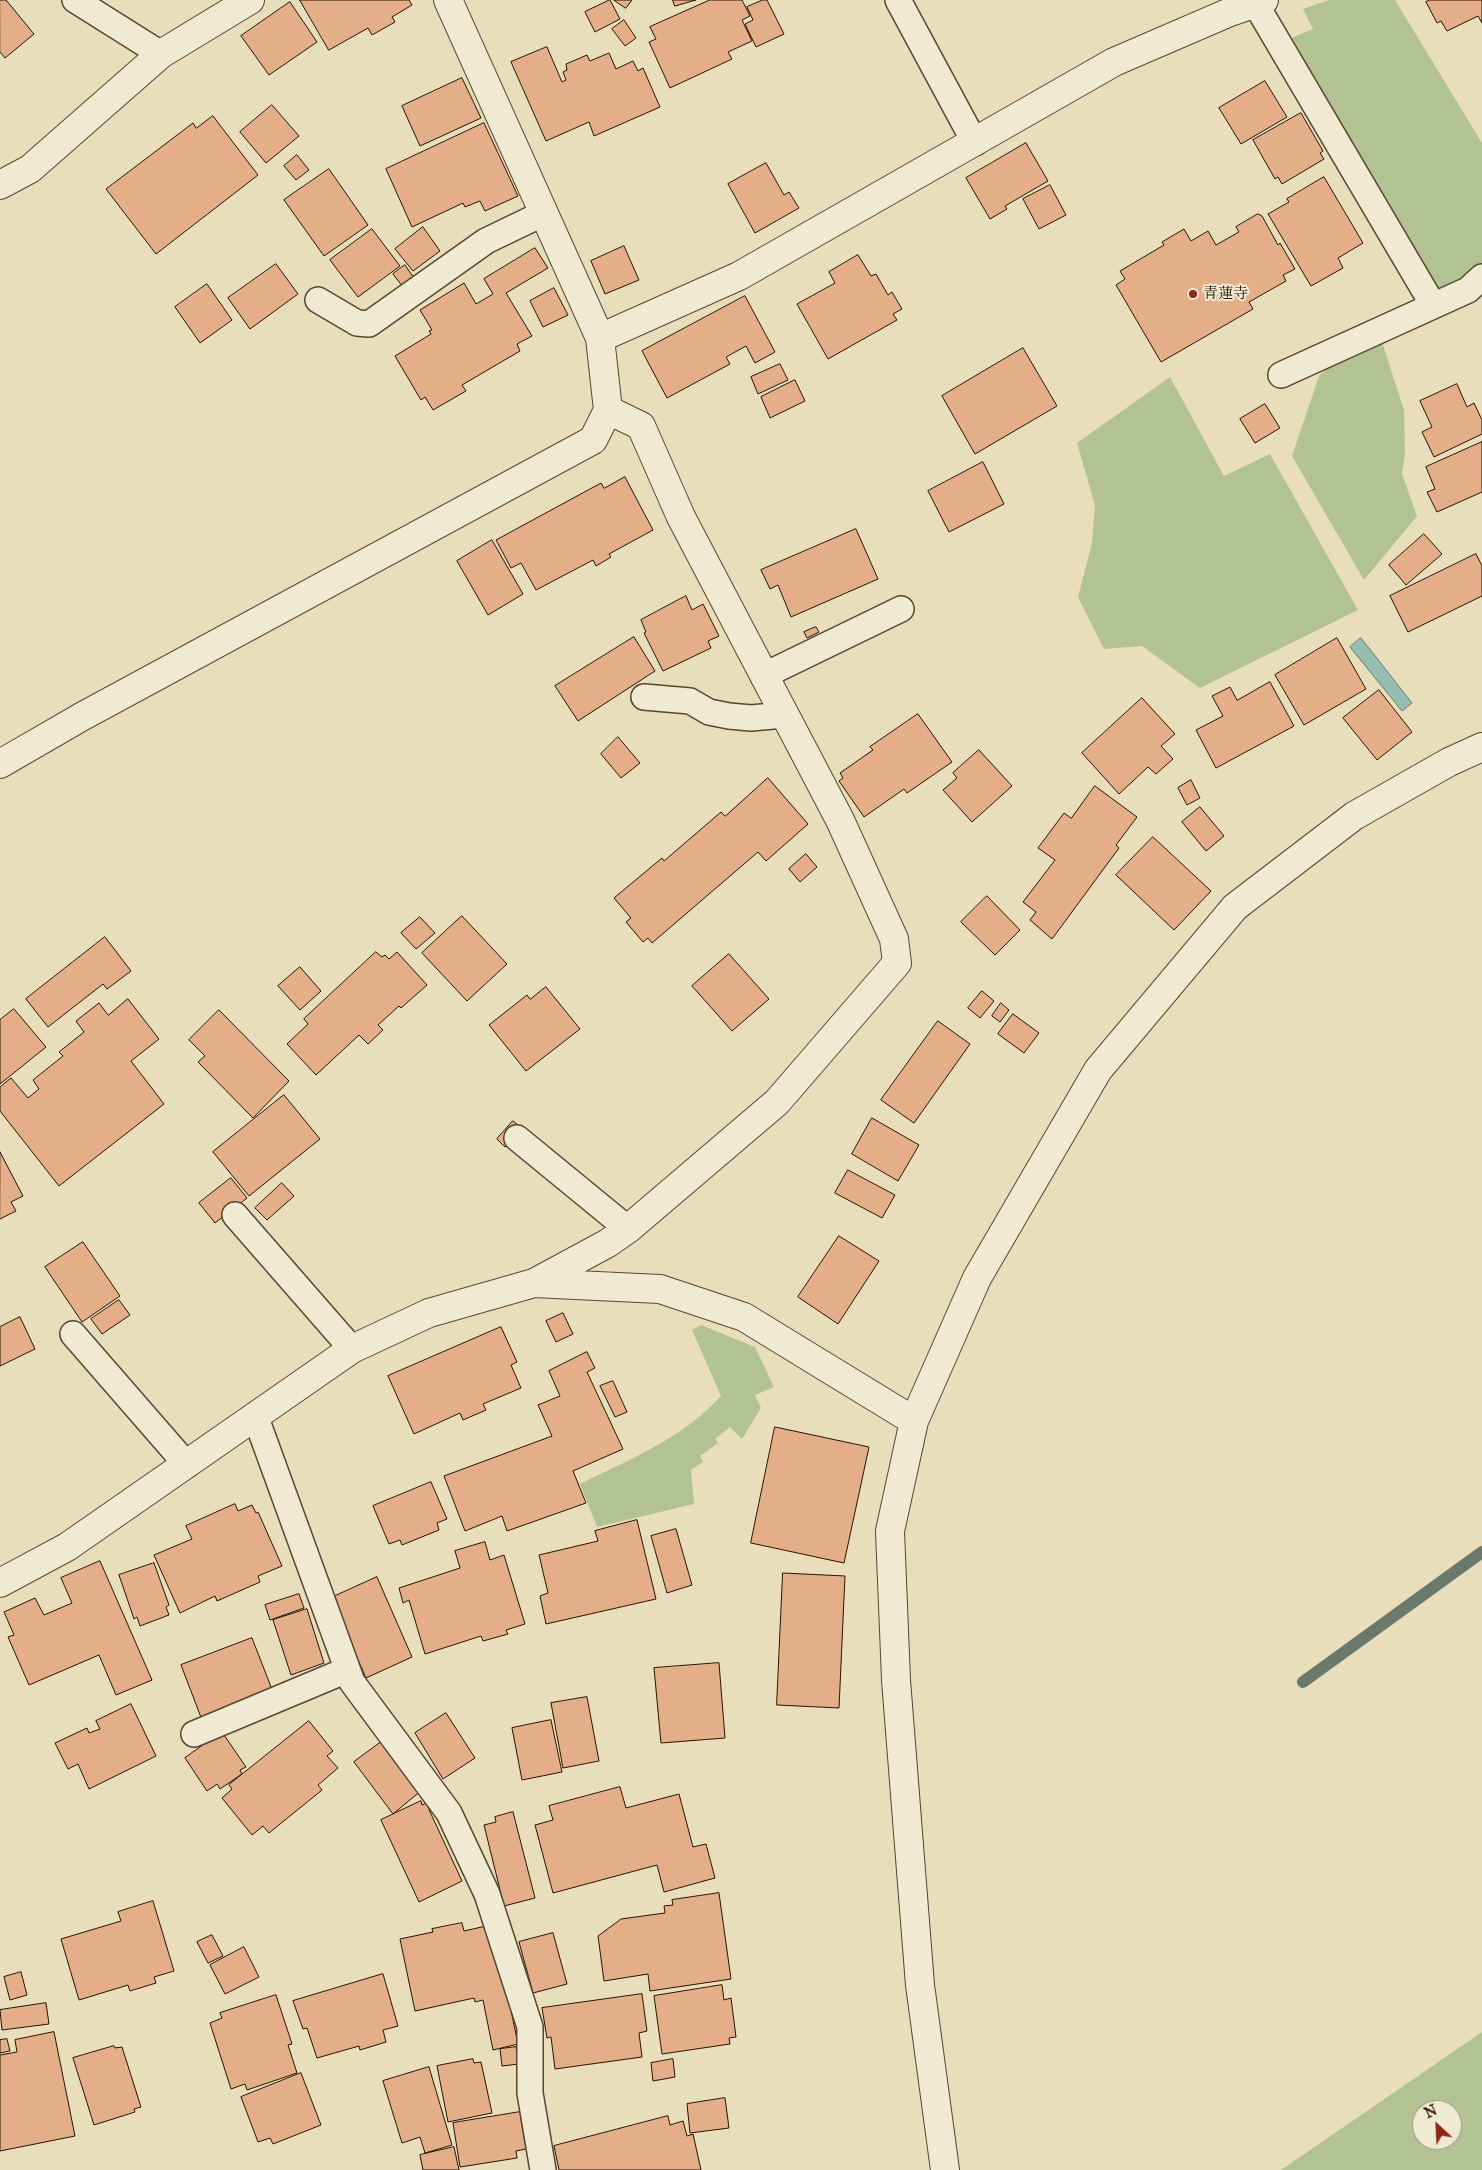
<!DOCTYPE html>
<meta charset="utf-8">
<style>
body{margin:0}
#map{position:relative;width:1482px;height:2170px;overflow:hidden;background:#e9debc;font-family:"IM FELL Great Primer",serif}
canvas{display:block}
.north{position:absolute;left:1412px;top:2100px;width:50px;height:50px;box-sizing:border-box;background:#f1ead3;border:1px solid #a1947f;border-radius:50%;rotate:335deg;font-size:14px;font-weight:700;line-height:20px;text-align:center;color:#281302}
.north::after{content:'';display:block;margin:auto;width:18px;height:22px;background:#8f2418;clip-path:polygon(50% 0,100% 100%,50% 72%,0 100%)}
</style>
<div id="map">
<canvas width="1482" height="2170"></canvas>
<div class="north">N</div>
</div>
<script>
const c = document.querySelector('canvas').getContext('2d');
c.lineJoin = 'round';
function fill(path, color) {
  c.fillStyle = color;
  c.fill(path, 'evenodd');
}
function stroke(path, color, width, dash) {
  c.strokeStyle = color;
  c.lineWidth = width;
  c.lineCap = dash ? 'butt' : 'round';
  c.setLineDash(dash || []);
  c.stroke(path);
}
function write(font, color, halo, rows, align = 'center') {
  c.font = font + ' "IM FELL Great Primer","Noto Serif JP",serif';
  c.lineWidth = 4;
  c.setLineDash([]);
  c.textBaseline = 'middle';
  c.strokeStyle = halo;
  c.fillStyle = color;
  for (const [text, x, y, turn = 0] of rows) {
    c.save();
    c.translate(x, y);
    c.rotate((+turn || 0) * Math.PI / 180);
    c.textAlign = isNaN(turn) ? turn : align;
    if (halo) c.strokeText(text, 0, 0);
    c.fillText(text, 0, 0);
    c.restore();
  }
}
const green = new Path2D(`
 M 1329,0 L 1395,0 L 1482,143 L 1482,266 L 1442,294 L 1379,197 L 1289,39 L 1313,29 L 1303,9 Z
 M 1382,342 L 1404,410 L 1405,453 L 1402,474 L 1417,516 L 1364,580 L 1292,456 L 1319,376 L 1331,365 Z
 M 1170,377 L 1224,476 L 1270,454 L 1358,610 L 1200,688 L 1142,646 L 1104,649 L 1078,597 L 1092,543 L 1095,505 L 1077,443 Z
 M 701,1325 L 755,1347 L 774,1387 L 755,1395 L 761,1408 L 742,1439 L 730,1427 L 715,1439 L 718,1443 L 700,1456 L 703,1462 L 691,1470 L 694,1504 L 597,1527 L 580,1484 C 629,1460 683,1438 721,1396 L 692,1330 Z
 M 1482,2032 L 1482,2170 L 1281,2170 ZM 1422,2110 L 1452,2110 L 1452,2140 L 1422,2140 Z`);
const water = new Path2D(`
 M 1361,638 L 1412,703 L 1402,711 L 1350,647 Z`);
const stream = new Path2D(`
 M 1303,1682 L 1482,1552`);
const building = new Path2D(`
 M 0,0 L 6,0 L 34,34 L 5,58 L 0,52 Z
 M 300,0 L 409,0 L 412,5 L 392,17 L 395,22 L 372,35 L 368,28 L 329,50 Z
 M 610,0 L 620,19 L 595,32 L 585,12 Z
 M 614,0 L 632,0 L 626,8 Z
 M 673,0 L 696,0 L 675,6 Z
 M 710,0 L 742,0 L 750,16 L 742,20 L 752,41 L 728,52 L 732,59 L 670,88 L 649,42 L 656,39 L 650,27 Z
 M 763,0 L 767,0 L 784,34 L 756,47 L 745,24 L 753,20 L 747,7 Z
 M 1430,0 L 1482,0 L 1482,23 L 1478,16 L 1447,31 L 1441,21 L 1437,23 L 1426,2 Z
 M 290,2 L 317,42 L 269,75 L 241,36 Z
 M 624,20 L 636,38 L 625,46 L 612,29 Z
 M 547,47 L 562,82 L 566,80 L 563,72 L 567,70 L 566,64 L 587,55 L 590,61 L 609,53 L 616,69 L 633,61 L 638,71 L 643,68 L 660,107 L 594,136 L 589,122 L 546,141 L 511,62 Z
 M 462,78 L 481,118 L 420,146 L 402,106 Z
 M 1265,81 L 1287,117 L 1241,144 L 1219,108 Z
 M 272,105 L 299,136 L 266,163 L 240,132 Z
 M 1301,113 L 1323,151 L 1320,153 L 1324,159 L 1282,184 L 1278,177 L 1275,179 L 1253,140 Z
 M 213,116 L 258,175 L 156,254 L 106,189 L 193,123 L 196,128 Z
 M 484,123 L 518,196 L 485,211 L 480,201 L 465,207 L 463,203 L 412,227 L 386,169 Z
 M 1026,143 L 1048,181 L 1005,206 L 1007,209 L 990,219 L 966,178 Z
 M 297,155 L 309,170 L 296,180 L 284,166 Z
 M 766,163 L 784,195 L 789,192 L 799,208 L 755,233 L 728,184 Z
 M 329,169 L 368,225 L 324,256 L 284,200 Z
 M 1324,177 L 1363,243 L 1338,258 L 1343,268 L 1311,286 L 1268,214 L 1289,202 L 1287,199 Z
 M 1050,185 L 1066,215 L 1039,229 L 1023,199 Z
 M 1258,214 L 1262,216 L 1278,245 L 1280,243 L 1295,269 L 1283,275 L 1286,281 L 1249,302 L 1253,309 L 1161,362 L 1116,285 L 1125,279 L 1120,271 L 1164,245 L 1162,242 L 1184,229 L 1191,241 L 1208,231 L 1216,245 L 1239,232 L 1236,227 Z
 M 423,227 L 440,251 L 413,271 L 395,249 Z
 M 372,229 L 400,266 L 358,297 L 330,260 Z
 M 624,246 L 639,280 L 605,294 L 591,261 Z
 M 535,248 L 548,268 L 506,293 L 532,336 L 517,344 L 520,351 L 462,385 L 466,391 L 433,410 L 425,397 L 421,400 L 395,356 L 431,334 L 429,331 L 432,330 L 420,310 L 464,283 L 476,304 L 493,294 L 484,279 Z
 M 858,255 L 871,276 L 876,274 L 888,295 L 892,292 L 902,309 L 893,314 L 897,320 L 828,359 L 797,304 L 835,283 L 829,272 Z
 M 276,264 L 298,294 L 250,329 L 228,298 Z
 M 405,265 L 414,278 L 403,287 L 393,274 Z
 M 207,284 L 232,320 L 200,343 L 175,307 Z
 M 554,288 L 568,315 L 543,327 L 530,301 Z
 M 745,296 L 775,352 L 755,363 L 746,346 L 726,357 L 730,364 L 667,398 L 642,351 Z
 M 1023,348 L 1057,406 L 975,454 L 942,396 Z
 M 780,364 L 788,380 L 758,394 L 751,377 Z
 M 795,380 L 805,401 L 770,418 L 761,397 Z
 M 1457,384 L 1467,407 L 1474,403 L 1482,420 L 1482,434 L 1434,457 L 1422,432 L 1432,427 L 1420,401 Z
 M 1265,404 L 1280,428 L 1255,443 L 1240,419 Z
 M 1482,442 L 1482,492 L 1437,512 L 1427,492 L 1435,489 L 1426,467 Z
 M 983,462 L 1004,504 L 949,532 L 928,491 Z
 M 625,477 L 653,530 L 609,554 L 611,557 L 596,566 L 593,560 L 536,590 L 521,563 L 511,568 L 496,540 L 601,483 L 604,488 Z
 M 856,529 L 878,579 L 791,617 L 778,585 L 770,589 L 761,570 Z
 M 1424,534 L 1442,554 L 1406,585 L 1389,565 Z
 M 492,540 L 523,594 L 488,615 L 457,561 Z
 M 1476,554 L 1482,566 L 1482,596 L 1408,632 L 1390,596 Z
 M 686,596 L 692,610 L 703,604 L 719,636 L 708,641 L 711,648 L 663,671 L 644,633 L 646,632 L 641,620 Z
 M 816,627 L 819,632 L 807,638 L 804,632 Z
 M 634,637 L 655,671 L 578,721 L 555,686 Z
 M 1337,638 L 1366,689 L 1304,725 L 1275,675 Z
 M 1270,682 L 1294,726 L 1216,768 L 1196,730 L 1223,716 L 1212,696 L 1230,687 L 1237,700 Z
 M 1379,690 L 1412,732 L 1377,760 L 1343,718 Z
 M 1142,698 L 1175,734 L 1161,746 L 1173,759 L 1156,774 L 1148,767 L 1119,794 L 1082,753 Z
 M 918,714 L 952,762 L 907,793 L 904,789 L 864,817 L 839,781 L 843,778 L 840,773 L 873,750 L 870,747 Z
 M 618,737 L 640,763 L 621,778 L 601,754 Z
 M 979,750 L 1012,786 L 972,822 L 943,790 L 957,778 L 953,773 Z
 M 768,778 L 808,824 L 766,861 L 758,852 L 652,943 L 648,938 L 643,942 L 626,922 L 631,918 L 614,898 L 662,858 L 664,861 L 721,812 L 725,816 Z
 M 1191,780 L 1200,798 L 1187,805 L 1178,788 Z
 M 1095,786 L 1137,817 L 1116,845 L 1119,848 L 1052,939 L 1030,920 L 1036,912 L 1023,902 L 1055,860 L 1038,848 L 1064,813 L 1071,818 Z
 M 1200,807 L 1224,836 L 1206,851 L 1182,822 Z
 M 1153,837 L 1211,891 L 1174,930 L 1116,875 Z
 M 806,854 L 817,867 L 800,882 L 789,869 Z
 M 987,896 L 1020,930 L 995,955 L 961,922 Z
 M 462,916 L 507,964 L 467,1001 L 422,953 Z
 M 420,917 L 435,933 L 416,949 L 401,933 Z
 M 105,937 L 131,971 L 107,989 L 103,984 L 48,1027 L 26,999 Z
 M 376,952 L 382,957 L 385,955 L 389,959 L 397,952 L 427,985 L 401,1008 L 399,1006 L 378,1025 L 383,1030 L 368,1044 L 359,1035 L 316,1075 L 287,1044 L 308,1024 L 304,1019 Z
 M 729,954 L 769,999 L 732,1031 L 692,986 Z
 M 300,967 L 321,991 L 300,1010 L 278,986 Z
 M 546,987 L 580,1029 L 526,1071 L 489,1025 L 527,995 L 530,999 Z
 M 982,991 L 994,1001 L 980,1018 L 968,1008 Z
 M 128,999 L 159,1039 L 131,1061 L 164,1104 L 59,1186 L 0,1111 L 0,1087 L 11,1078 L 28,1098 L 39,1089 L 33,1080 L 63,1056 L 59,1052 L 84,1032 L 76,1021 L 99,1003 L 108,1015 Z
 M 1001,1003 L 1009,1010 L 1000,1022 L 992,1016 Z
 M 14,1009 L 46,1047 L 0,1084 L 0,1020 Z
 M 219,1010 L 289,1081 L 253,1118 L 198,1062 L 205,1056 L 189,1040 Z
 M 1013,1014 L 1039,1033 L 1024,1053 L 998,1034 Z
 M 938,1021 L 970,1044 L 914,1123 L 881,1100 Z
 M 284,1095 L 320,1139 L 249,1196 L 213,1152 Z
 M 872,1118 L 919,1145 L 898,1181 L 852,1154 Z
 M 513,1121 L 522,1128 L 505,1147 L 497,1139 Z
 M 0,1152 L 23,1196 L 11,1202 L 16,1211 L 0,1219 Z
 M 848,1170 L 895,1195 L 882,1218 L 835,1193 Z
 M 231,1178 L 247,1198 L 215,1223 L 199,1203 Z
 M 282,1183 L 294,1196 L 267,1220 L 255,1208 Z
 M 839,1236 L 879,1261 L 838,1324 L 798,1297 Z
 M 83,1242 L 120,1296 L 82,1322 L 45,1267 Z
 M 119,1300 L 130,1315 L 102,1334 L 91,1319 Z
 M 563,1313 L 573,1334 L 556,1342 L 546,1321 Z
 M 20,1317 L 35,1349 L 0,1366 L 0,1327 Z
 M 501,1327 L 517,1362 L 511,1365 L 521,1388 L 483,1404 L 486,1410 L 463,1420 L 460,1413 L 414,1434 L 388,1376 Z
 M 587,1352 L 595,1368 L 587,1372 L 623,1449 L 573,1471 L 586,1503 L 507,1531 L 502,1516 L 465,1531 L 444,1476 L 552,1436 L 538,1405 L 560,1396 L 549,1371 Z
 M 613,1381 L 627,1412 L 615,1417 L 600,1386 Z
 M 775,1427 L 869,1447 L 844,1563 L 751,1543 Z
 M 431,1482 L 447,1519 L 437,1523 L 439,1530 L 402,1545 L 400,1540 L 389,1544 L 373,1506 Z
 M 235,1504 L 238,1511 L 252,1505 L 256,1513 L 258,1512 L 282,1566 L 258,1576 L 260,1582 L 217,1601 L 215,1596 L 180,1613 L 154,1555 L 192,1539 L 186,1526 Z
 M 637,1520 L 656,1599 L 546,1624 L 540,1596 L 548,1593 L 539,1555 L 598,1541 L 595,1531 Z
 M 676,1529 L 692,1585 L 667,1593 L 651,1536 Z
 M 485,1542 L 490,1560 L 504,1555 L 525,1624 L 506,1630 L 508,1634 L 483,1641 L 481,1636 L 425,1654 L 409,1600 L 403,1603 L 399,1588 L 460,1568 L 455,1551 Z
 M 100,1561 L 152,1680 L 116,1695 L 99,1655 L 29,1685 L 8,1637 L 14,1635 L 4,1612 L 35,1598 L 44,1615 L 72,1603 L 61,1578 Z
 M 154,1563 L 169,1605 L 166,1607 L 169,1615 L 140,1626 L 137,1617 L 134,1619 L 119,1575 Z
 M 783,1573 L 845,1576 L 839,1708 L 777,1705 Z
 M 377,1577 L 412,1657 L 366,1678 L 331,1598 Z
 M 299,1594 L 304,1608 L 270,1620 L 265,1605 Z
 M 307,1609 L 324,1663 L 291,1675 L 273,1620 Z
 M 252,1638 L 273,1692 L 202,1720 L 181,1665 Z
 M 719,1663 L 725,1738 L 661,1743 L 654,1668 Z
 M 587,1697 L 599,1761 L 563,1768 L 551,1703 Z
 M 131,1704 L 156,1756 L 89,1789 L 78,1764 L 68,1769 L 55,1743 L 87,1728 L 89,1733 L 100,1729 L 96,1721 Z
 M 446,1713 L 475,1758 L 443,1779 L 415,1733 Z
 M 551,1720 L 562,1772 L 522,1780 L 512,1728 Z
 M 309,1721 L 333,1751 L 327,1756 L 338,1768 L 318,1785 L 322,1790 L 269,1833 L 263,1826 L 252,1835 L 222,1798 L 232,1789 L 229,1785 Z
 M 222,1732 L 246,1767 L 240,1770 L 242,1774 L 220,1789 L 217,1784 L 207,1791 L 185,1758 Z
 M 384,1740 L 422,1790 L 393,1814 L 354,1762 Z
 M 620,1787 L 626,1808 L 679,1794 L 693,1847 L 706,1844 L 715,1878 L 664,1892 L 657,1865 L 553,1893 L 535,1825 L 553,1820 L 549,1806 Z
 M 421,1801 L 422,1805 L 426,1803 L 462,1881 L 419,1902 L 381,1820 Z
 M 513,1812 L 535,1898 L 504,1906 L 484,1825 L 496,1822 L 495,1817 Z
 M 719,1893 L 731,1979 L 650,1991 L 648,1974 L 604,1981 L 598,1936 L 621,1919 L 665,1913 L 664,1906 L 673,1905 L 672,1900 Z
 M 153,1901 L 174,1971 L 154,1977 L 156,1983 L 130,1991 L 128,1985 L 79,2000 L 61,1939 L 121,1921 L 118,1912 Z
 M 462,1923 L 464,1931 L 486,1926 L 489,1942 L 492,1941 L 499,1953 L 518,2044 L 493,2050 L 483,2000 L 475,2002 L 474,1998 L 415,2011 L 400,1939 L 433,1932 L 432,1929 Z
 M 553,1933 L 567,1984 L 533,1993 L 519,1942 Z
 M 212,1935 L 223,1956 L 208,1963 L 197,1942 Z
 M 244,1947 L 259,1977 L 225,1994 L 210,1965 Z
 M 21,1972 L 27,1995 L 10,2000 L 4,1977 Z
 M 383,1974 L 398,2026 L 383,2030 L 386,2042 L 360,2050 L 359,2046 L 317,2058 L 307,2028 L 303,2029 L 293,2001 Z
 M 722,1985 L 724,2000 L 731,1998 L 736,2037 L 729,2038 L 730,2044 L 662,2054 L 654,1996 Z
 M 642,1994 L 647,2031 L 639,2033 L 642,2057 L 555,2069 L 551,2037 L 547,2038 L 542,2008 Z
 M 276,1995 L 292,2044 L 288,2045 L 297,2073 L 247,2090 L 245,2084 L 231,2089 L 210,2023 L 222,2018 L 220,2013 Z
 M 46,2003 L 49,2024 L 2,2030 L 0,2010 Z
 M 54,2032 L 75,2136 L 0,2151 L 0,2055 L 17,2052 L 15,2040 Z
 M 7,2039 L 10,2051 L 0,2053 L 0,2040 Z
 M 114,2046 L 115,2048 L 122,2047 L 141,2107 L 134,2109 L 135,2112 L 94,2125 L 73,2058 Z
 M 516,2047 L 519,2064 L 502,2066 L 500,2049 Z
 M 473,2059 L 474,2063 L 481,2062 L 492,2113 L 448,2122 L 437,2066 Z
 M 673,2059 L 675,2077 L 653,2081 L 651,2063 Z
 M 429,2067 L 452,2145 L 425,2153 L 420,2137 L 402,2143 L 383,2081 Z
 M 301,2073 L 321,2125 L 273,2144 L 270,2138 L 258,2142 L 241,2097 Z
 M 725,2098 L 729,2128 L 690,2133 L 687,2104 Z
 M 520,2112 L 526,2149 L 516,2151 L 517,2158 L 460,2167 L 453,2123 Z
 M 668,2116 L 670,2125 L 683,2121 L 687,2136 L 693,2134 L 701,2170 L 559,2170 L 554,2146 Z
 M 454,2147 L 459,2170 L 423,2170 L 420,2155 Z`);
const lane = new Path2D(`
 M 75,0 L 161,54
 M 898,0 L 975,143
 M 1255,3 L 1433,305
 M 318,300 L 357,323 L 369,324 L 486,241 L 544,213
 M 1281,375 L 1468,290 L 1482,277
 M 763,676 L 901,609
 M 644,697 L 690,701 L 709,712 L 729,716 L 751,718 L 784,715
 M 517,1138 L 628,1229
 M 235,1215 L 352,1349
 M 73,1334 L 187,1465
 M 256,1418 L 352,1682 L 449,1813 L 487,1894 L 530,2027 L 530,2093 L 543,2170
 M 194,1734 L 347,1670`);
const street = new Path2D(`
 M 0,185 L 30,169 L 161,54 L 250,0
 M 600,338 L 739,276 L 1114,62 L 1230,12 L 1264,0
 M 0,764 L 83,716 L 593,440 L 608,410 L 600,338 L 448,0
 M 534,1283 L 660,1289 L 744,1317 L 914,1421
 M 0,1583 L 67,1547 L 352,1349 L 429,1313 L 534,1283 L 608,1243 L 628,1229 L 777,1102 L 897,963 L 894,939 L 840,820 L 681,517 L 641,426 L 608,410
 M 945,2170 L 920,1985 L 896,1680 L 890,1531 L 914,1421 L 977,1278 L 1098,1070 L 1235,907 L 1354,816 L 1449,762 L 1482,747`);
const markers = [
 [1193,294,5,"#8f2418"]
];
const poiNames = [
 ["青蓮寺",1203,294]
];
fill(green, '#b3c293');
fill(water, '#97bcb2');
stroke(water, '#6b786c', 1);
stroke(stream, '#6b786c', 12);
fill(building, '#e3ae88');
stroke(building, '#281302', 1);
stroke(lane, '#584630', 28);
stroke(street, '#584630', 30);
stroke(lane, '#f1ead3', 25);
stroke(street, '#f1ead3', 28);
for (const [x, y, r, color] of markers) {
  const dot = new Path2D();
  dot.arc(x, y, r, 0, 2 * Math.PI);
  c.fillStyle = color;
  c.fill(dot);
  stroke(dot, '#f1ead3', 2);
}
write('15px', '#281302', '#f1ead3', poiNames, 'left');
</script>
